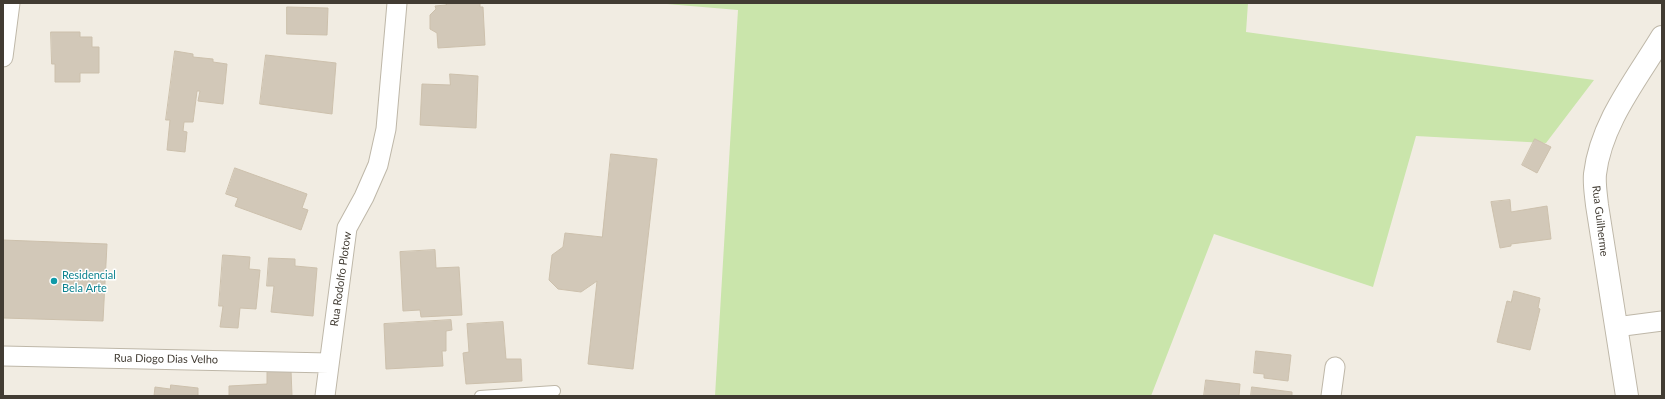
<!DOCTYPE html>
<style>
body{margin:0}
#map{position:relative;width:1665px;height:399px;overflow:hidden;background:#f1ece2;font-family:Lato,sans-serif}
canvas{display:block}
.frame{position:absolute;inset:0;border:4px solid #423c33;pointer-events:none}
</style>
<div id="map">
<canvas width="1665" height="399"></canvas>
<div class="frame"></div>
</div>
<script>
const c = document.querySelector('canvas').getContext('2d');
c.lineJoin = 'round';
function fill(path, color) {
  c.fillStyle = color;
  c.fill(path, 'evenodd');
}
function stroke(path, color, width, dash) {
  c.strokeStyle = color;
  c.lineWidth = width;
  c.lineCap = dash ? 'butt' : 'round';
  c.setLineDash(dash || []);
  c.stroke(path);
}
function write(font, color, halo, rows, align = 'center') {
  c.font = font + ' Lato,sans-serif';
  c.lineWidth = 3;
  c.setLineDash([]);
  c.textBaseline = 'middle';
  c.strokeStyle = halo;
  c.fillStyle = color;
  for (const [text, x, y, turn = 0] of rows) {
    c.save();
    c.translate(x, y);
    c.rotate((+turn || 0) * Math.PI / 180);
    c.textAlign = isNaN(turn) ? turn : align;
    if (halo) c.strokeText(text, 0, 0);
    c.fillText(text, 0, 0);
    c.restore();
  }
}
const green = new Path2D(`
 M 655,3 L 1248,3 L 1246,32 L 1594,80 L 1546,143 L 1416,136 L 1373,287 L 1214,234 L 1151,396 L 715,396 L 738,10 Z`);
const building = new Path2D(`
 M 446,3 L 480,3 L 480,7 L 483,7 L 485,45 L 438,48 L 437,33 L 430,29 L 430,15 L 436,9 L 435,6 L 446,5 Z
 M 287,7 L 328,8 L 327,35 L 287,34 Z
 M 51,32 L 80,32 L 80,37 L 92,37 L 92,47 L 99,47 L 99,73 L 80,73 L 80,82 L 55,82 L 55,64 L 52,64 Z
 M 175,51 L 193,54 L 193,57 L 213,59 L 213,62 L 227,64 L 223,104 L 198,101 L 200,91 L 197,91 L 193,122 L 184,122 L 183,131 L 187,132 L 185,152 L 167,150 L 170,120 L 166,120 Z
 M 266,55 L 336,63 L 332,114 L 260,104 Z
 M 450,74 L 478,76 L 476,128 L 420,125 L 422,84 L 450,85 Z
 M 1535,139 L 1551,147 L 1537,173 L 1522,165 Z
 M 611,154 L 657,159 L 633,369 L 588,364 L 597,281 L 581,292 L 558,289 L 549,280 L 552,255 L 563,247 L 565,233 L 602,237 Z
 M 235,168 L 307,194 L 302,208 L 308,210 L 301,230 L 235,206 L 238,198 L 226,194 Z
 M 1510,200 L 1511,212 L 1547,206 L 1551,239 L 1511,244 L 1511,246 L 1500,248 L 1491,202 Z
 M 3,240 L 107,244 L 103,321 L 3,318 Z
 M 435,250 L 436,268 L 459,267 L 462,315 L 421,317 L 420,310 L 403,311 L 400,252 Z
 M 223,255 L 250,257 L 249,269 L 260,270 L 256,309 L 240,308 L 238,328 L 220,327 L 223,306 L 219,306 Z
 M 269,258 L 295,259 L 295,266 L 317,268 L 313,316 L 271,312 L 274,286 L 267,286 Z
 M 1514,291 L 1540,298 L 1538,308 L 1540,309 L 1530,350 L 1497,342 L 1507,301 L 1511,302 Z
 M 451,320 L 452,330 L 446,331 L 446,351 L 442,351 L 443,366 L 386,369 L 384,324 Z
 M 503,322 L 506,359 L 521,359 L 522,381 L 466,384 L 463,353 L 469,352 L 467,324 Z
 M 1256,351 L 1291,355 L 1288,381 L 1264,378 L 1264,374 L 1254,373 Z
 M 291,370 L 292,396 L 229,396 L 229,386 L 267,384 L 267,371 Z
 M 1206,380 L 1240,384 L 1239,396 L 1204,396 Z
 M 171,385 L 198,388 L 198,396 L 154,396 L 155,387 L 170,389 Z
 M 1252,387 L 1292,392 L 1292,396 L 1251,396 Z`);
const service = new Path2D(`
 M 480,396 L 555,391`);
const minor = new Path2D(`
 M 3,57 L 10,3
 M 1616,327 L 1662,321
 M 3,356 L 329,363
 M 325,396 L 347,228 L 364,197 L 378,165 L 386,129 L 397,3
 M 1331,396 L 1335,367`);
const tertiary = new Path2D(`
 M 1627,396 L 1597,205 C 1596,195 1594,184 1595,174 C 1601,123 1636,80 1662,37`);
const markers = [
 [54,281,4,"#0f9aa8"]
];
const streetNames = [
 ["Rua Guilherme",1600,221,83],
 ["Rua Rodolfo Plotow",341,279,-82],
 ["Rua Diogo Dias Velho",166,359,1]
];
const cultureNames = [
 ["Residencial",62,275],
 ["Bela Arte",62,288]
];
fill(green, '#cae5ab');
fill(building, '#d2c8b8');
stroke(building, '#ccc0ac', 1);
stroke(service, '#beb7a8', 12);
stroke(minor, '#beb7a8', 21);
stroke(tertiary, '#beb7a8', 24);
stroke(service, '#fff', 10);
stroke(minor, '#fff', 19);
stroke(tertiary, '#fff', 22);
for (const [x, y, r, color] of markers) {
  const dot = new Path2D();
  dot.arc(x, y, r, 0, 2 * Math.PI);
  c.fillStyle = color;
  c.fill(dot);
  stroke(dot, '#fff', 1.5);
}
write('11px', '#423c33', '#fff', streetNames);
write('11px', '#0d838f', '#fff', cultureNames, 'left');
</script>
